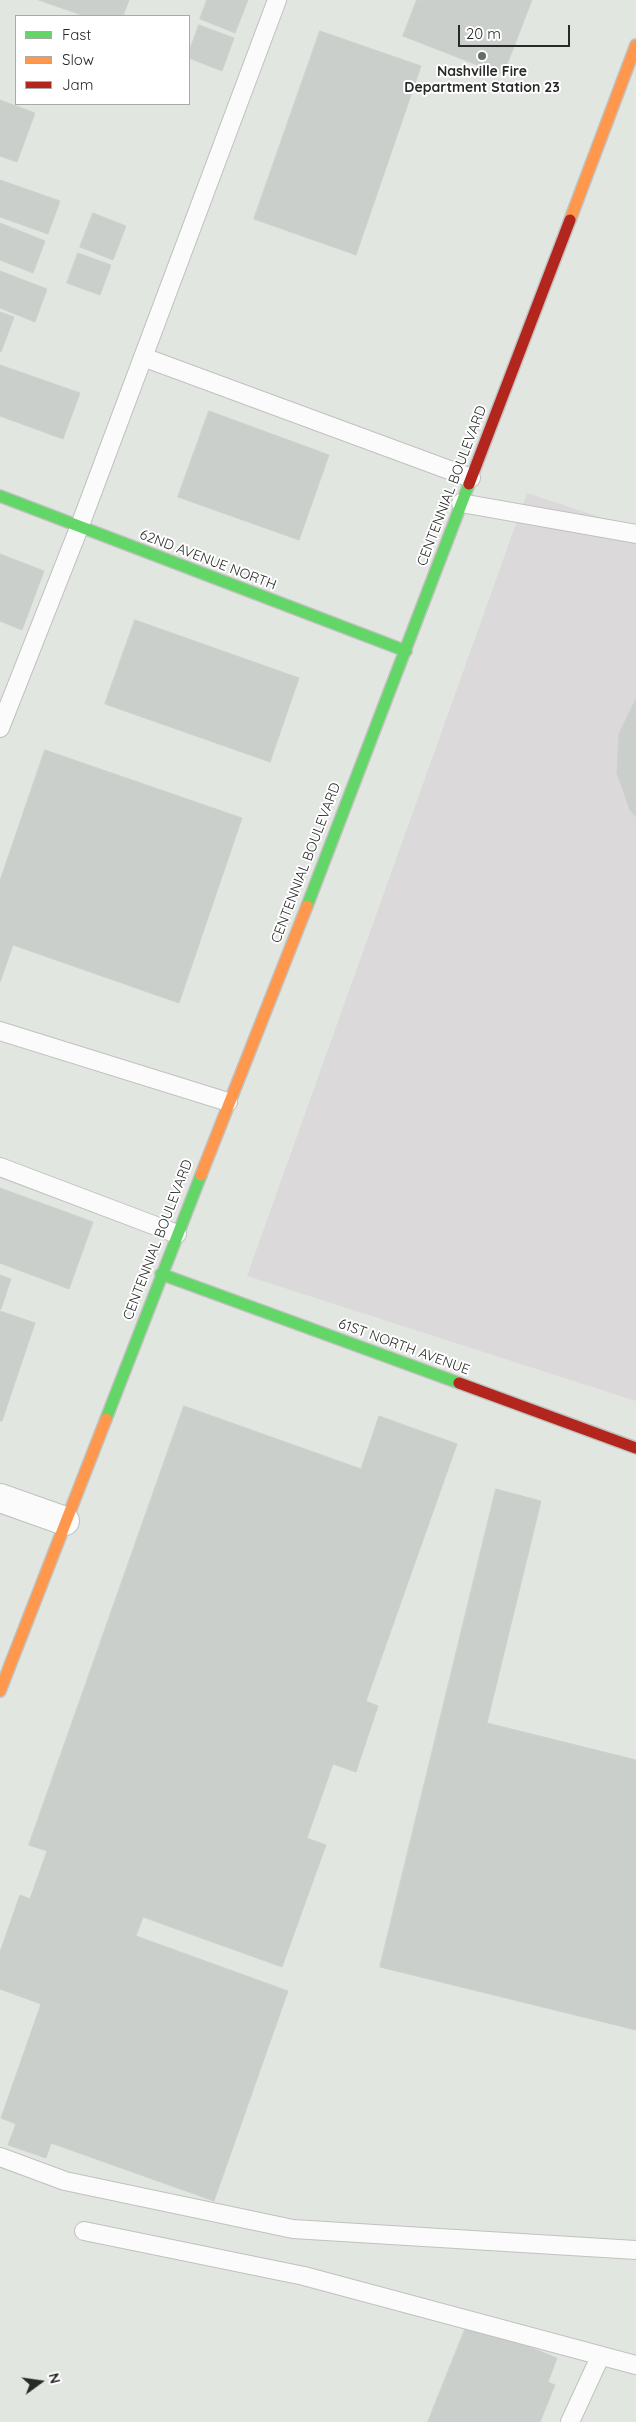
<!DOCTYPE html>
<style>
body{margin:0}
#map{position:relative;width:636px;height:2422px;overflow:hidden;background:#e1e6e0;font-family:Quicksand,sans-serif}
canvas{display:block}
.legend{position:absolute;left:15px;top:15px;width:175px;height:90px;box-sizing:border-box;background:#fff;border:1px solid #a9a9a9;margin:0;padding:6px 9px;list-style:none;font-size:15px;color:#292929}
.legend li{display:flex;align-items:center;gap:10px;height:25px}
.legend b{width:25px;border:1px solid #a9a9a9}
.north{position:absolute;left:15px;top:2357px;width:50px;height:50px;-webkit-text-stroke:4px #fff;paint-order:stroke;rotate:76deg;font-size:14px;font-weight:700;line-height:20px;text-align:center;color:#292929}
.north::after{content:'';display:block;margin:auto;width:18px;height:22px;background:#292929;clip-path:polygon(50% 0,100% 100%,50% 72%,0 100%)}
.scale{position:absolute;left:458px;top:25px;width:112px;height:22px;box-sizing:border-box;border:2px solid #292929;border-top:0;padding-left:6px;font-size:15px;line-height:18px;white-space:nowrap;color:#292929;-webkit-text-stroke:4px #fff;paint-order:stroke}
</style>
<div id="map">
<canvas width="636" height="2422"></canvas>
<ul class="legend">
<li><b style="height:6px;background:#63d668"></b>Fast</li>
<li><b style="height:6px;background:#ff974d"></b>Slow</li>
<li><b style="height:6px;background:#b3261e"></b>Jam</li>
</ul>
<div class="north">N</div>
<div class="scale">20 m</div>
</div>
<script>
const c = document.querySelector('canvas').getContext('2d');
c.lineJoin = 'round';
function fill(path, color) {
  c.fillStyle = color;
  c.fill(path, 'evenodd');
}
function stroke(path, color, width, dash) {
  c.strokeStyle = color;
  c.lineWidth = width;
  c.lineCap = dash ? 'butt' : 'round';
  c.setLineDash(dash || []);
  c.stroke(path);
}
function write(font, color, halo, rows, align = 'center') {
  c.font = font + ' Quicksand,sans-serif';
  c.lineWidth = 4;
  c.setLineDash([]);
  c.textBaseline = 'middle';
  c.strokeStyle = halo;
  c.fillStyle = color;
  for (const [text, x, y, turn = 0] of rows) {
    c.save();
    c.translate(x, y);
    c.rotate((+turn || 0) * Math.PI / 180);
    c.textAlign = isNaN(turn) ? turn : align;
    if (halo) c.strokeText(text, 0, 0);
    c.fillText(text, 0, 0);
    c.restore();
  }
}
const industrial = new Path2D(`
 M 527,493 L 636,529 L 636,1401 L 247,1276 Z`);
const building = new Path2D(`
 M 39,0 L 129,0 L 123,16 L 85,16 Z
 M 207,0 L 248,0 L 235,33 L 200,19 Z
 M 417,0 L 532,0 L 503,75 L 403,36 Z
 M 199,25 L 234,38 L 222,71 L 189,58 L 189,52 Z
 M 320,31 L 421,66 L 356,255 L 254,219 Z
 M 0,100 L 35,113 L 17,162 L 0,156 Z
 M 0,180 L 60,201 L 48,234 L 0,217 Z
 M 93,213 L 126,226 L 113,260 L 80,247 Z
 M 0,223 L 45,241 L 33,273 L 0,260 Z
 M 78,253 L 111,265 L 100,295 L 67,283 Z
 M 0,271 L 47,289 L 35,322 L 0,308 Z
 M 0,312 L 14,317 L 1,352 L 0,352 Z
 M 0,365 L 80,393 L 63,439 L 0,416 Z
 M 209,411 L 329,455 L 299,540 L 178,497 Z
 M 0,554 L 44,571 L 22,630 L 0,621 Z
 M 135,620 L 299,678 L 270,762 L 105,704 Z
 M 636,699 L 636,817 L 630,810 L 617,773 L 619,734 Z
 M 45,750 L 242,818 L 179,1003 L 13,945 L 0,982 L 0,881 Z
 M 0,1188 L 93,1222 L 69,1289 L 0,1263 Z
 M 0,1275 L 11,1279 L 1,1309 L 0,1309 Z
 M 0,1311 L 35,1323 L 2,1421 L 0,1421 Z
 M 184,1406 L 361,1469 L 379,1416 L 457,1444 L 366,1701 L 378,1706 L 356,1772 L 333,1764 L 307,1838 L 326,1845 L 282,1967 L 143,1917 L 136,1936 L 288,1991 L 214,2201 L 51,2143 L 46,2158 L 8,2145 L 16,2124 L 1,2118 L 41,2004 L 0,1989 L 0,1952 L 20,1895 L 30,1899 L 47,1851 L 29,1845 Z
 M 496,1489 L 541,1501 L 487,1723 L 636,1760 L 636,2030 L 380,1967 Z
 M 468,2322 L 557,2358 L 548,2382 L 555,2385 L 540,2422 L 428,2422 Z`);
const lane = new Path2D(`
 M 143,357 L 471,478
 M 461,503 L 636,534
 M 0,728 L 79,528 L 277,0
 M 0,1031 L 228,1102
 M 0,1167 L 177,1234
 M 0,2157 L 65,2181 L 293,2229 L 636,2250
 M 84,2231 L 304,2276 L 636,2365
 M 570,2422 L 600,2357`);
const street = new Path2D(`
 M 0,1498 L 65,1521`);
const fast = new Path2D(`
 M 0,496 L 406,651
 M 307,906 L 469,484
 M 161,1274 L 459,1383
 M 106,1419 L 201,1175`);
const slow = new Path2D(`
 M 570,220 L 636,45
 M 201,1175 L 307,906
 M 0,1691 L 106,1419`);
const jam = new Path2D(`
 M 469,484 L 570,220
 M 459,1383 L 636,1448`);
const markers = [
 [482,56,5,"#696b69"]
];
const poiNames = [
 ["Nashville Fire",482,72],
 ["Department Station 23",482,88]
];
const streetNames = [
 ["CENTENNIAL BOULEVARD",452,486,-69],
 ["62ND AVENUE NORTH",208,560,21],
 ["CENTENNIAL BOULEVARD",306,863,-69],
 ["CENTENNIAL BOULEVARD",158,1240,-69],
 ["61ST NORTH AVENUE",404,1347,20]
];
fill(industrial, '#dbd9d9');
fill(building, '#cbcfcb');
stroke(building, '#cdd1cc', 1);
stroke(lane, '#c1c1c0', 20);
stroke(street, '#c1c1c0', 30);
stroke(fast, '#c1c1c0', 14);
stroke(slow, '#c1c1c0', 14);
stroke(jam, '#c1c1c0', 14);
stroke(lane, '#fafbfa', 18);
stroke(street, '#fafbfa', 28);
stroke(fast, '#63d668', 11);
stroke(slow, '#ff974d', 11);
stroke(jam, '#b3261e', 11);
for (const [x, y, r, color] of markers) {
  const dot = new Path2D();
  dot.arc(x, y, r, 0, 2 * Math.PI);
  c.fillStyle = color;
  c.fill(dot);
  stroke(dot, '#fff', 2);
}
write('bold 14px', '#292929', '#fff', poiNames);
write('14px', '#292929', '#fff', streetNames);
</script>
